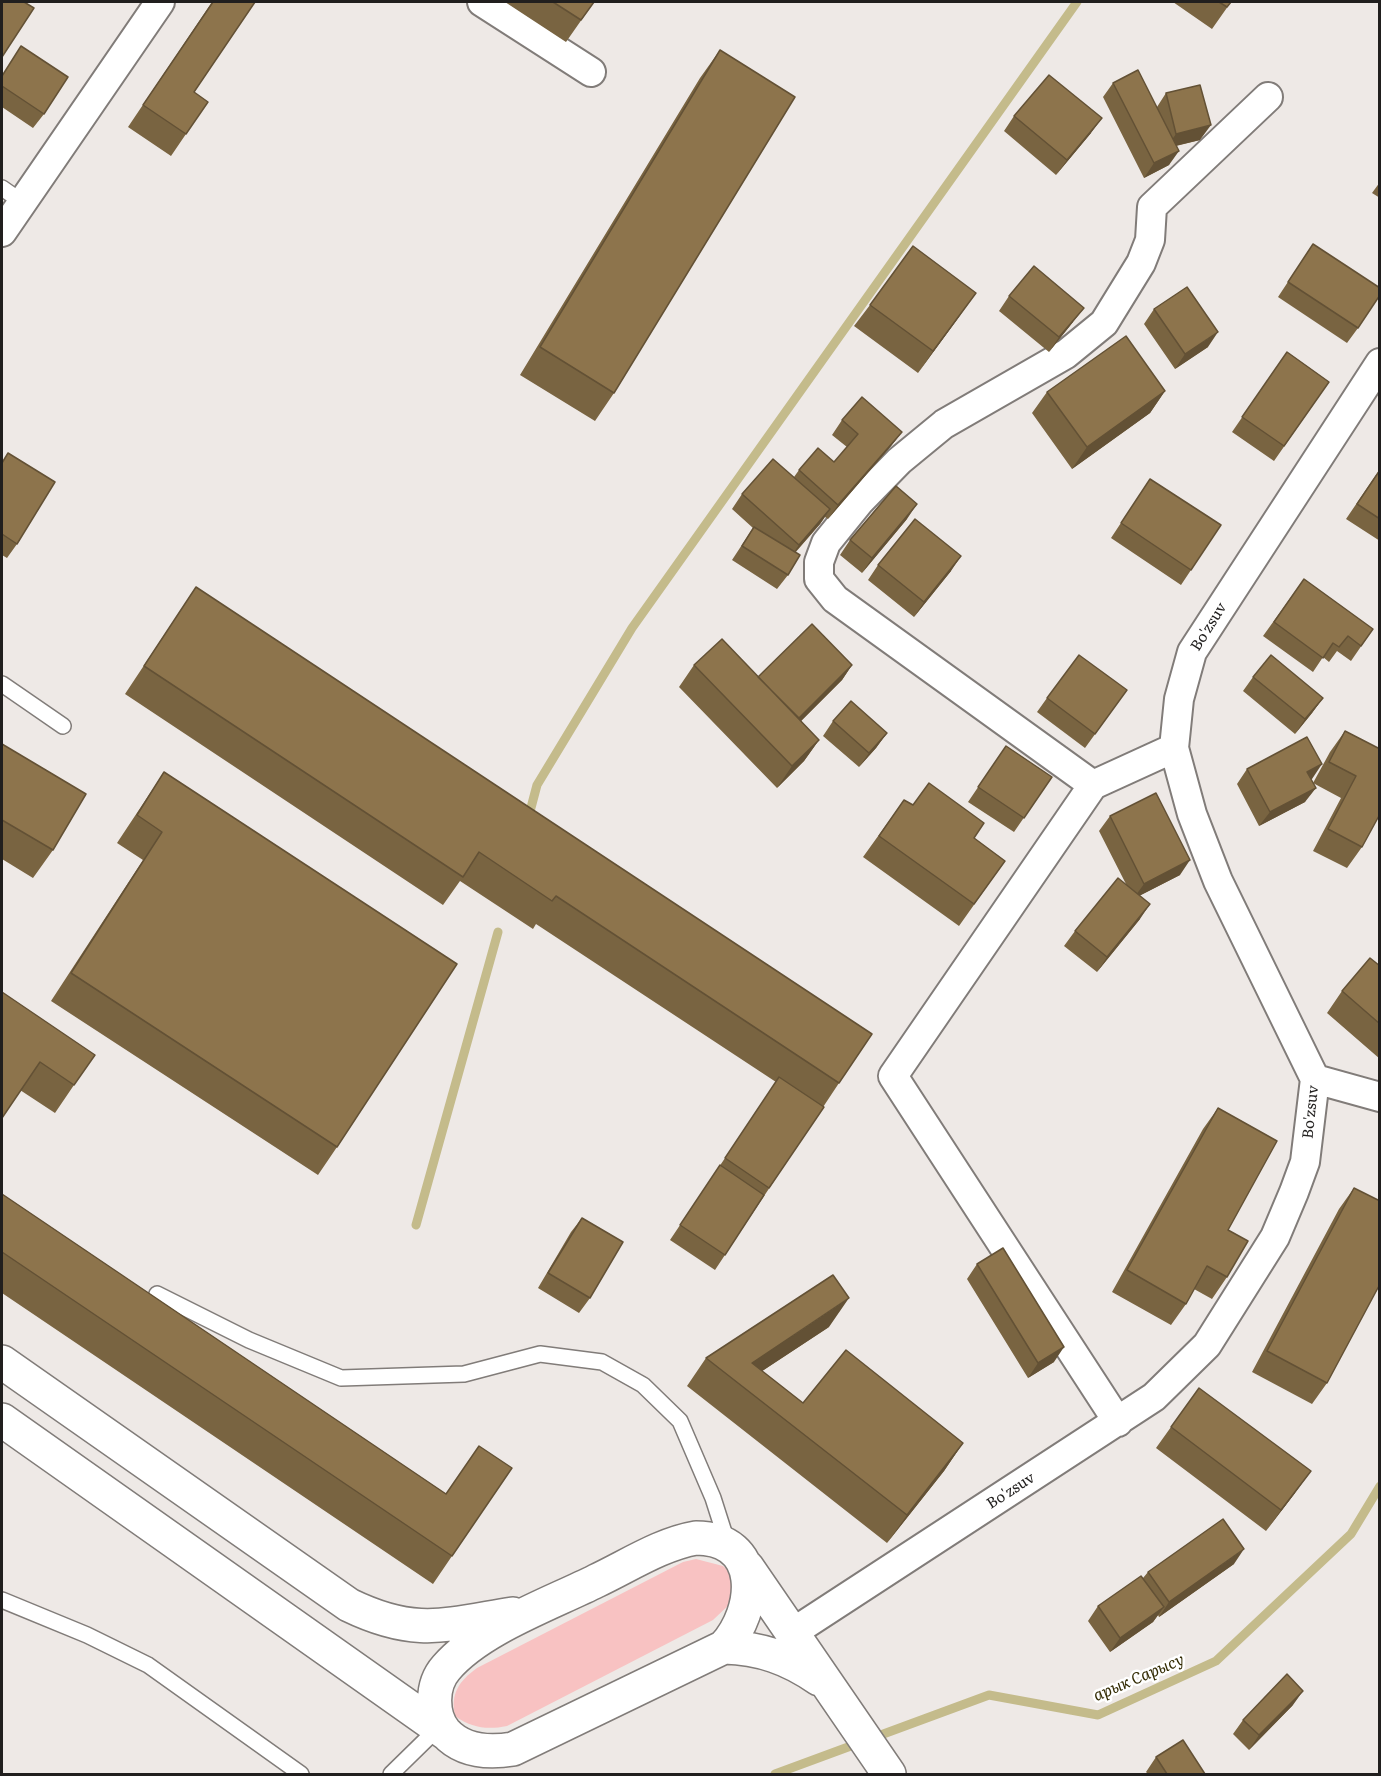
<!DOCTYPE html>
<meta charset="utf-8">
<style>
body{margin:0}
#map{position:relative;width:1381px;height:1776px;overflow:hidden;background:#eee9e6;font-family:Literata,serif}
canvas{display:block}
.frame{position:absolute;inset:0;border:3px solid #211f1e;pointer-events:none}
</style>
<div id="map">
<canvas width="1381" height="1776"></canvas>
<div class="frame"></div>
</div>
<script>
const c = document.querySelector('canvas').getContext('2d');
c.lineJoin = 'round';
function fill(path, color) {
  c.fillStyle = color;
  c.fill(path, 'evenodd');
}
function stroke(path, color, width, dash) {
  c.strokeStyle = color;
  c.lineWidth = width;
  c.lineCap = dash ? 'butt' : 'round';
  c.setLineDash(dash || []);
  c.stroke(path);
}
function write(font, color, halo, rows, align = 'center') {
  c.font = font + ' Literata,serif';
  c.lineWidth = 5;
  c.setLineDash([]);
  c.textBaseline = 'middle';
  c.strokeStyle = halo;
  c.fillStyle = color;
  for (const [text, x, y, turn = 0] of rows) {
    c.save();
    c.translate(x, y);
    c.rotate((+turn || 0) * Math.PI / 180);
    c.textAlign = isNaN(turn) ? turn : align;
    if (halo) c.strokeText(text, 0, 0);
    c.fillText(text, 0, 0);
    c.restore();
  }
}
const green = new Path2D(`
 M 696,1559 L 723,1566 L 733,1575 L 732,1602 L 713,1620 L 507,1726 C 487,1730 472,1728 455,1716 C 450,1694 459,1681 477,1668 L 683,1562 Z`);
const stream = new Path2D(`
 M 528,819 L 537,785 L 632,628 L 1077,2
 M 416,1225 L 498,932
 M 775,1774 L 989,1695 L 1098,1715 L 1216,1661 L 1351,1534 L 1380,1486`);
const service = new Path2D(`
 M 2,188 L 22,202
 M 2,684 L 63,726
 M 157,1294 L 249,1340 L 341,1378 L 464,1374 L 540,1354 L 602,1362 L 643,1385 L 680,1421 L 713,1498 L 728,1545
 M 2,1600 L 87,1635 L 148,1665 L 301,1774
 M 391,1774 L 438,1728`);
const minor = new Path2D(`
 M 482,2 L 591,72
 M 2,232 L 160,2
 M 1093,785 L 835,599 L 819,579 L 819,562 L 826,543 L 860,501 L 899,461 L 944,424 L 1066,354 L 1104,323 L 1141,263 L 1150,240 L 1152,207 L 1268,97
 M 1315,1079 L 1380,1097
 M 1118,1422 L 893,1076 L 1093,785 L 1174,748
 M 792,1633 L 1154,1397 L 1207,1345 L 1275,1237 L 1294,1192 L 1305,1162 L 1315,1079 L 1218,881 L 1192,814 L 1174,748 L 1179,699 L 1192,652 L 1380,363`);
const secondary = new Path2D(`
 M 2,1362 L 349,1605 C 415,1637 445,1625 513,1614
 M 2,1420 L 447,1734
 M 696,1538 C 763,1538 758,1610 724,1647 L 513,1749 C 489,1753 463,1752 445,1732 C 431,1715 431,1685 446,1668 C 479,1629 550,1604 596,1581 C 628,1566 661,1544 696,1538 Z
 M 747,1567 L 889,1774
 M 724,1647 C 760,1648 789,1658 819,1679`);
const wall = new Path2D(`
 M 212,2 L 255,2 L 194,92 L 186,134 L 171,156 L 128,127 Z
 M 505,2 L 594,2 L 566,42 Z
 M 1173,2 L 1231,2 L 1212,29 Z
 M 720,50 L 614,393 L 595,421 L 520,375 L 700,78 Z
 M 2,75 L 44,114 L 33,128 L 2,107 Z
 M 1113,83 L 1157,107 L 1166,93 L 1200,140 L 1176,146 L 1169,165 L 1144,178 L 1103,97 Z
 M 1014,116 L 1091,133 L 1056,175 L 1004,131 Z
 M 1380,182 L 1380,198 L 1372,193 Z
 M 1313,244 L 1358,328 L 1347,343 L 1278,297 Z
 M 1009,296 L 1073,322 L 1049,352 L 999,311 Z
 M 870,305 L 961,314 L 918,373 L 854,326 Z
 M 1154,309 L 1208,347 L 1175,369 L 1144,324 Z
 M 1287,352 L 1329,382 L 1274,461 L 1232,432 Z
 M 1165,391 L 1150,413 L 1072,469 L 1032,413 L 1047,392 Z
 M 842,420 L 902,432 L 891,446 L 828,519 L 825,517 L 820,524 L 795,553 L 788,575 L 777,589 L 732,560 L 753,528 L 732,509 L 742,494 L 794,477 L 799,470 L 834,462 L 847,447 L 832,435 Z
 M 8,453 L 17,544 L 7,558 L 2,555 L 2,462 Z
 M 1380,469 L 1380,541 L 1346,519 Z
 M 1150,479 L 1191,570 L 1181,585 L 1111,538 Z
 M 907,519 L 862,573 L 840,555 L 850,540 Z
 M 878,565 L 951,571 L 914,617 L 868,580 Z
 M 1304,579 L 1373,629 L 1351,661 L 1337,651 L 1329,662 L 1323,657 L 1313,672 L 1263,636 Z
 M 196,587 L 839,1083 L 715,1270 L 670,1240 L 776,1082 L 536,924 L 533,929 L 460,881 L 443,905 L 125,694 Z
 M 694,665 L 758,677 L 852,665 L 842,680 L 801,721 L 819,740 L 804,761 L 777,788 L 679,687 Z
 M 1253,677 L 1323,698 L 1312,713 L 1295,734 L 1243,691 Z
 M 1127,690 L 1085,748 L 1037,712 L 1047,698 Z
 M 833,721 L 887,733 L 876,748 L 859,767 L 823,736 Z
 M 1345,731 L 1380,749 L 1362,847 L 1347,868 L 1313,851 L 1341,798 L 1313,783 L 1330,752 Z
 M 2,744 L 53,850 L 33,878 L 2,859 Z
 M 1006,746 L 1052,777 L 1014,832 L 968,802 Z
 M 1247,769 L 1311,779 L 1305,802 L 1259,826 L 1237,784 Z
 M 164,772 L 337,1147 L 318,1175 L 51,1001 L 143,860 L 117,843 Z
 M 904,800 L 913,805 L 974,838 L 1005,861 L 959,926 L 863,857 Z
 M 1110,816 L 1180,875 L 1139,896 L 1140,919 L 1097,972 L 1064,946 L 1075,931 L 1127,886 L 1099,831 Z
 M 1380,966 L 1380,1059 L 1327,1013 L 1342,991 Z
 M 2,992 L 74,1085 L 55,1113 L 20,1090 Z
 M 1218,1108 L 1228,1230 L 1227,1277 L 1212,1299 L 1194,1289 L 1186,1304 L 1171,1325 L 1112,1292 L 1203,1129 Z
 M 1354,1188 L 1327,1383 L 1312,1404 L 1252,1372 L 1339,1209 Z
 M 2,1194 L 446,1494 L 479,1446 L 452,1556 L 433,1584 L 2,1293 Z
 M 582,1218 L 590,1298 L 579,1313 L 538,1288 L 571,1232 Z
 M 977,1264 L 1054,1362 L 1028,1378 L 967,1279 Z
 M 829,1327 L 762,1371 L 803,1403 L 963,1443 L 944,1471 L 887,1543 L 687,1386 L 706,1358 Z
 M 1171,1427 L 1295,1493 L 1266,1531 L 1156,1448 Z
 M 1234,1564 L 1159,1617 L 1158,1615 L 1153,1622 L 1110,1652 L 1088,1621 L 1098,1606 L 1143,1578 L 1148,1572 Z
 M 1293,1705 L 1249,1750 L 1233,1734 L 1243,1720 Z
 M 1156,1757 L 1205,1774 L 1148,1774 L 1146,1772 Z`);
const shadedWall = new Path2D(`
 M 1102,118 L 1091,133 L 1056,175 L 1067,160 Z
 M 1211,125 L 1200,140 L 1166,148 L 1176,134 Z
 M 1179,151 L 1169,165 L 1144,178 L 1154,163 Z
 M 976,293 L 961,314 L 918,373 L 933,351 Z
 M 1084,308 L 1073,322 L 1049,352 L 1059,337 Z
 M 1218,332 L 1208,347 L 1175,369 L 1185,354 Z
 M 1165,391 L 1150,413 L 1072,469 L 1087,447 Z
 M 902,432 L 891,446 L 828,519 L 838,505 Z
 M 917,504 L 907,519 L 862,573 L 872,558 Z
 M 830,509 L 820,524 L 789,559 L 799,545 Z
 M 961,556 L 951,571 L 914,617 L 924,602 Z
 M 852,665 L 842,680 L 789,733 L 799,718 Z
 M 1323,698 L 1312,713 L 1295,734 L 1305,719 Z
 M 887,733 L 876,748 L 859,767 L 869,753 Z
 M 819,740 L 804,761 L 777,788 L 792,766 Z
 M 1322,764 L 1312,779 L 1297,787 L 1307,772 Z
 M 1316,788 L 1305,802 L 1259,826 L 1270,812 Z
 M 1190,860 L 1180,875 L 1133,899 L 1144,884 Z
 M 1150,904 L 1140,919 L 1097,972 L 1107,957 Z
 M 849,1298 L 829,1327 L 741,1385 L 752,1363 Z
 M 1064,1347 L 1054,1362 L 1028,1378 L 1038,1363 Z
 M 963,1443 L 944,1471 L 887,1543 L 907,1515 Z
 M 1311,1471 L 1295,1493 L 1266,1531 L 1281,1510 Z
 M 1244,1549 L 1234,1564 L 1159,1617 L 1169,1602 Z
 M 1164,1607 L 1153,1622 L 1110,1652 L 1120,1638 Z
 M 1303,1691 L 1293,1705 L 1249,1750 L 1259,1735 Z`);
const building = new Path2D(`
 M 2,2 L 24,2 L 34,8 L 2,57 Z
 M 213,2 L 255,2 L 194,92 L 208,102 L 186,134 L 143,105 Z
 M 553,2 L 594,2 L 581,20 Z
 M 1219,2 L 1231,2 L 1227,7 Z
 M 21,46 L 68,77 L 44,114 L 2,86 L 2,76 Z
 M 720,50 L 795,97 L 614,393 L 540,347 Z
 M 1138,70 L 1179,151 L 1154,163 L 1113,83 Z
 M 1049,75 L 1102,118 L 1067,160 L 1014,116 Z
 M 1200,85 L 1211,125 L 1176,134 L 1166,93 Z
 M 1313,244 L 1380,288 L 1380,295 L 1358,328 L 1288,282 Z
 M 913,246 L 976,293 L 933,351 L 870,305 Z
 M 1034,266 L 1084,308 L 1059,337 L 1009,296 Z
 M 1187,287 L 1218,332 L 1185,354 L 1154,309 Z
 M 1126,336 L 1165,391 L 1087,447 L 1047,392 Z
 M 1287,352 L 1329,382 L 1284,446 L 1242,417 Z
 M 862,397 L 902,432 L 838,505 L 799,470 L 818,448 L 834,462 L 858,434 L 842,420 Z
 M 8,453 L 55,482 L 17,544 L 2,534 L 2,463 Z
 M 773,459 L 830,509 L 799,545 L 742,494 Z
 M 1380,470 L 1380,519 L 1357,504 Z
 M 1150,479 L 1221,525 L 1191,570 L 1121,523 Z
 M 896,486 L 917,504 L 872,558 L 850,540 Z
 M 915,519 L 961,556 L 924,602 L 878,565 Z
 M 754,527 L 800,555 L 788,575 L 742,546 Z
 M 1304,579 L 1373,629 L 1361,646 L 1348,636 L 1339,647 L 1333,643 L 1323,658 L 1274,622 Z
 M 196,587 L 872,1034 L 839,1083 L 556,896 L 552,901 L 479,852 L 463,877 L 144,666 Z
 M 812,624 L 852,665 L 799,718 L 758,677 Z
 M 722,639 L 819,740 L 792,766 L 694,665 Z
 M 1079,655 L 1127,690 L 1095,734 L 1047,698 Z
 M 1271,655 L 1323,698 L 1305,719 L 1253,677 Z
 M 851,701 L 887,733 L 869,753 L 833,721 Z
 M 1345,731 L 1380,749 L 1380,814 L 1362,847 L 1328,829 L 1356,776 L 1329,762 Z
 M 1307,737 L 1322,764 L 1307,772 L 1316,788 L 1270,812 L 1247,769 Z
 M 2,744 L 86,794 L 53,850 L 2,820 Z
 M 1006,746 L 1052,777 L 1024,818 L 978,787 Z
 M 164,772 L 457,964 L 337,1147 L 71,973 L 162,832 L 137,815 Z
 M 929,783 L 984,823 L 974,838 L 1005,861 L 974,904 L 879,836 L 904,800 L 913,805 Z
 M 1156,793 L 1190,860 L 1144,884 L 1110,816 Z
 M 1118,878 L 1150,904 L 1107,957 L 1075,931 Z
 M 1370,958 L 1380,966 L 1380,1024 L 1342,991 Z
 M 2,992 L 95,1055 L 74,1085 L 40,1062 L 2,1118 Z
 M 779,1077 L 824,1107 L 769,1188 L 725,1158 Z
 M 1218,1108 L 1277,1141 L 1228,1230 L 1248,1241 L 1227,1277 L 1207,1266 L 1186,1304 L 1127,1270 Z
 M 720,1165 L 764,1195 L 725,1255 L 680,1225 Z
 M 1354,1188 L 1380,1201 L 1380,1284 L 1327,1383 L 1267,1351 Z
 M 2,1194 L 446,1494 L 479,1446 L 512,1468 L 452,1556 L 2,1252 Z
 M 582,1218 L 623,1242 L 590,1298 L 548,1273 Z
 M 1003,1248 L 1064,1347 L 1038,1363 L 977,1264 Z
 M 833,1275 L 849,1298 L 752,1363 L 803,1403 L 846,1350 L 963,1443 L 907,1515 L 706,1358 Z
 M 1199,1388 L 1311,1471 L 1281,1510 L 1171,1427 Z
 M 1223,1519 L 1244,1549 L 1169,1602 L 1148,1572 Z
 M 1141,1576 L 1164,1607 L 1120,1638 L 1098,1606 Z
 M 1287,1674 L 1303,1691 L 1259,1735 L 1243,1720 Z
 M 1183,1740 L 1205,1774 L 1167,1774 L 1156,1757 Z`);
const streetNames = [
 ["Bo'zsuv",1209,627,-58],
 ["Bo'zsuv",1311,1112,-84],
 ["Bo'zsuv",1011,1491,-33]
];
const waterNames = [
 ["арык Сарысу",1139,1678,-23]
];
fill(green, '#f8c2c2');
stroke(stream, '#c4bb8b', 9);
stroke(service, '#817c79', 18);
stroke(minor, '#817c79', 32);
stroke(secondary, '#817c79', 36);
stroke(service, '#fff', 15);
stroke(minor, '#fff', 28);
stroke(secondary, '#fff', 33);
fill(wall, '#796441');
fill(shadedWall, '#635135');
fill(building, '#8d744c');
stroke(building, '#635135', 1.5);
write('15px', '#211f1e', '#fff', streetNames);
write('italic 16px', '#322a02', '#fff', waterNames);
</script>
